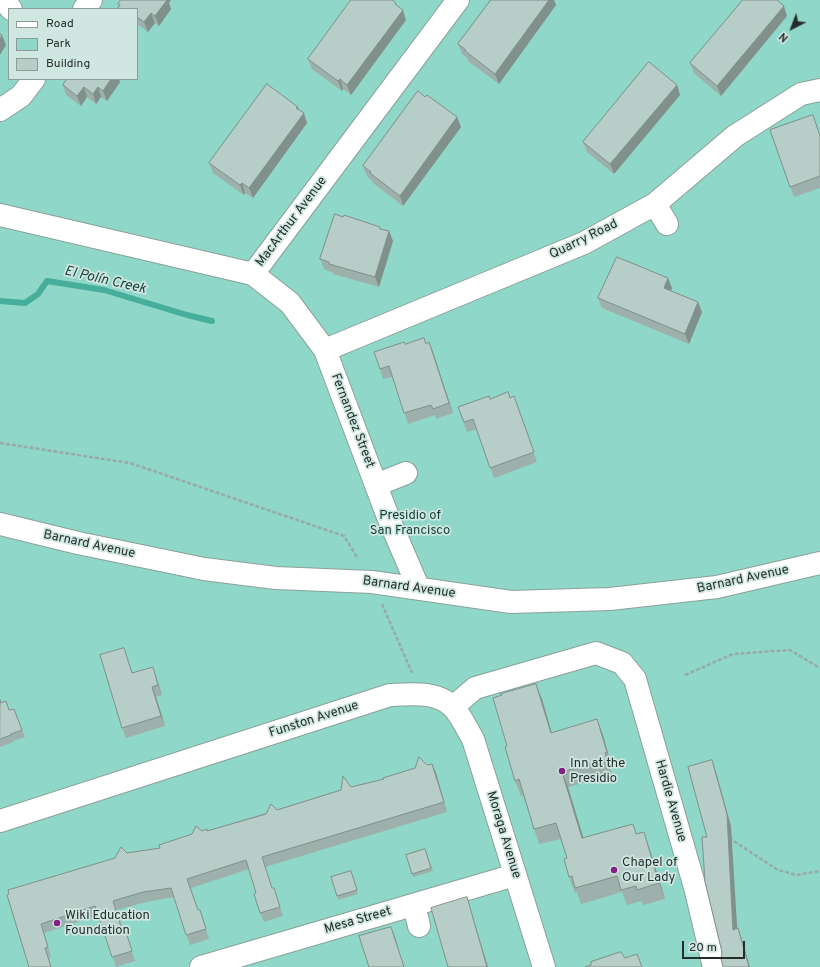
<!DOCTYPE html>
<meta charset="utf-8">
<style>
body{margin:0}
#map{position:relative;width:820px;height:967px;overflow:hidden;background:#d0e7e1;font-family:Overpass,sans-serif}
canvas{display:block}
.legend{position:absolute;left:8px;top:8px;width:130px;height:72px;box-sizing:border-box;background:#d0e7e1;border:1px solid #8c9d98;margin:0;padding:5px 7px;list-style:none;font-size:12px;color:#252d2b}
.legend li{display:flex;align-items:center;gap:8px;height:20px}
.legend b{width:20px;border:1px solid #8c9d98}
.north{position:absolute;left:772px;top:8px;width:40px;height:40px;-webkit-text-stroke:3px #d0e7e1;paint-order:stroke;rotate:222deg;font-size:11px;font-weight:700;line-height:16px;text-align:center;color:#252d2b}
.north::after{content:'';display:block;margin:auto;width:14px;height:18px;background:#252d2b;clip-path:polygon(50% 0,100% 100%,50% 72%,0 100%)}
.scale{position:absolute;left:682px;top:941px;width:63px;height:18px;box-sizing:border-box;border:2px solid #252d2b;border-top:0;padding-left:5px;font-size:12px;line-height:14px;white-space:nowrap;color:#252d2b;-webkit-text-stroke:3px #d0e7e1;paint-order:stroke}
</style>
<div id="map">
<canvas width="820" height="967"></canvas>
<ul class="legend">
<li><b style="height:5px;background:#fff"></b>Road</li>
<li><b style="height:11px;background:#8fd7c8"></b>Park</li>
<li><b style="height:11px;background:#b7cdc7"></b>Building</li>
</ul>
<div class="north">N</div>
<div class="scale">20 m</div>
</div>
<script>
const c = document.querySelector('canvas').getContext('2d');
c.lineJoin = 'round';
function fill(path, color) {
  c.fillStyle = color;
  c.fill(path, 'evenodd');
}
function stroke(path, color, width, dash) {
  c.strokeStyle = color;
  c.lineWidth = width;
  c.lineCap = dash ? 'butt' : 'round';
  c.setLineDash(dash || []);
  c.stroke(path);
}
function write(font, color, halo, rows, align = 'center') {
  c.font = font + ' Overpass,sans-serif';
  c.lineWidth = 3.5;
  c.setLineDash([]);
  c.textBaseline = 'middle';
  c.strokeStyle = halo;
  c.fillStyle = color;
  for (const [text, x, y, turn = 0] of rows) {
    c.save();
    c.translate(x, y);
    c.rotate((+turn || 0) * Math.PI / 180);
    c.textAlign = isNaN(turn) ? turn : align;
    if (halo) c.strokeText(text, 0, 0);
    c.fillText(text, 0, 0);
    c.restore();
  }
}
const green = new Path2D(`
 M 0,0 L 820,0 L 820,967 L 0,967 ZM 9,9 L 137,9 L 137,79 L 9,79 Z`);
const stream = new Path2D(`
 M 0,301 L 25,303 L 38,294 L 47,281 L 104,290 L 187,315 L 212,321`);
const path = new Path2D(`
 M 0,443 L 130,463 L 344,536 L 358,559
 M 382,604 L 412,673
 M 685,675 L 733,654 L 790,650 L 820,668
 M 729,838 L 778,870 L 797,875 L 820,871`);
const minor = new Path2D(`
 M 4,0 L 11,9
 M 84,9 L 91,0
 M 0,110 L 21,96 L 34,79
 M 655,204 L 667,224
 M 0,215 L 253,274 L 458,0
 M 253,274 L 290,303 L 325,350 L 388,517 L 419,589
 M 325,350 L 584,243 L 655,204 L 735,136 L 801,94 L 820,90
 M 376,485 L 406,473
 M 0,524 L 78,543 L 204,569 L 276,578 L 372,582 L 511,602 L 610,599 L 717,587 L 820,563
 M 453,707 L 475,688 L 596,653 L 622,663 L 635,679 L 696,891 L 714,967
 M 0,821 L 390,695 C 411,694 437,691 453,707 C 460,714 468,731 473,739 L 544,967
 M 414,905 L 419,926
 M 201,967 L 515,875`);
const wall = new Path2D(`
 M 491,0 L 554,0 L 556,5 L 499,84 L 468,61 L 467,58 L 462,54 L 458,44 Z
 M 169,3 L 171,9 L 159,26 L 155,23 L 148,32 L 139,25 L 137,27 L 137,9 L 119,6 L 118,4 Z
 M 397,6 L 406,20 L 351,95 L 343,89 L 342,91 L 312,69 L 308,59 Z
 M 787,16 L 721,96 L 694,73 L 690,63 Z
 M 67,79 L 119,79 L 120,82 L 107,101 L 101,97 L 96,104 L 87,97 L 81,106 L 66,95 L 63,85 Z
 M 677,85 L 680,95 L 614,174 L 587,152 L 583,142 Z
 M 425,97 L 457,117 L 461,127 L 403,206 L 373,183 L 372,181 L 367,176 L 363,166 Z
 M 298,107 L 299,110 L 307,123 L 253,198 L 245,193 L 244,195 L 213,173 L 209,163 Z
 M 770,130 L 820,136 L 820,188 L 794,197 Z
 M 381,229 L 389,231 L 393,241 L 379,287 L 333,274 L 332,272 L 324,269 L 320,259 Z
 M 672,288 L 671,291 L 702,312 L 689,344 L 602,308 L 598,298 Z
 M 429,342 L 453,413 L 436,419 L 435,415 L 408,424 L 392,377 L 383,379 L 380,369 L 405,344 L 426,344 Z
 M 514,396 L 537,462 L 494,478 L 477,429 L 467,432 L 458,407 L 490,399 L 510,398 Z
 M 124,648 L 132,673 L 153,667 L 162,695 L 156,697 L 165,726 L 126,738 L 122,728 Z
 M 542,699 L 552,733 L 597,719 L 603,735 L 612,768 L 610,768 L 612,775 L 568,787 L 583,838 L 637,834 L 649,847 L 665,899 L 643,905 L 641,901 L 627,905 L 622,892 L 581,904 L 577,892 L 575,893 L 569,877 L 567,858 L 561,839 L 539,844 L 534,829 L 523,795 L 521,796 L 515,781 Z
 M 0,700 L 1,703 L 9,710 L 14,709 L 25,737 L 13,741 L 14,742 L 0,747 Z
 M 432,764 L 436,773 L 447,812 L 265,867 L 272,888 L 277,897 L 283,916 L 264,922 L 260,913 L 256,893 L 249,869 L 191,888 L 198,910 L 203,919 L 209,939 L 190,945 L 174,897 L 146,902 L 117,910 L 124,933 L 129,942 L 135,961 L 116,967 L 99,915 L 44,933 L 51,957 L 49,957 L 51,967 L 29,967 L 7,895 L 115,858 L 127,853 L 160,848 L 202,831 L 207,831 L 351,787 L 384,779 Z
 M 425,849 L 433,871 L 413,877 L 406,855 Z
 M 351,871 L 358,894 L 338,900 L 331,877 Z`);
const shadedWall = new Path2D(`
 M 165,0 L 171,0 L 169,3 L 171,9 L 159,26 L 155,16 Z
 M 549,0 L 554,0 L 556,5 L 499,84 L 495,74 Z
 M 784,6 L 787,16 L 721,96 L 717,86 Z
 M 403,10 L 406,20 L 351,95 L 347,85 Z
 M 151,13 L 155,23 L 148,32 L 144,22 Z
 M 2,35 L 6,45 L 0,55 L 0,39 Z
 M 111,79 L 119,79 L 120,82 L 107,101 L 103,91 Z
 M 340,79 L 343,89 L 342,91 L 338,81 Z
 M 677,85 L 680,95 L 614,174 L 610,164 Z
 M 84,87 L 87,97 L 81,106 L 77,96 Z
 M 98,87 L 101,97 L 96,104 L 93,94 Z
 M 298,107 L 301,117 L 304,113 L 307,123 L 253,198 L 249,188 Z
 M 457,117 L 461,127 L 403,206 L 400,196 Z
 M 242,183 L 245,193 L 244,195 L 240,185 Z
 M 389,231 L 393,241 L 379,287 L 375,277 Z
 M 668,278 L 672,288 L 668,298 L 664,288 Z
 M 698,302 L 702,312 L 689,344 L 685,334 Z
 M 429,342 L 433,352 L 453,413 L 449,403 Z
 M 153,667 L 156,677 L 162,695 L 158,685 Z
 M 536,684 L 542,699 L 556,748 L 551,733 Z
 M 152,687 L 156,697 L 165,726 L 161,716 Z
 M 597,719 L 603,735 L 612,768 L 607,752 Z
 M 712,760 L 716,772 L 731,826 L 738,942 L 733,930 Z
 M 432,764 L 436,773 L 447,812 L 444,802 Z
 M 562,772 L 568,787 L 588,853 L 582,838 Z
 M 644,832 L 649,847 L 665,899 L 659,883 Z
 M 467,897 L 488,967 L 487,967 Z
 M 391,927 L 395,937 L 404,967 Z
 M 738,928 L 742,940 L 750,967 L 749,967 Z`);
const building = new Path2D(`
 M 121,0 L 167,0 L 155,16 L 151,13 L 144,22 L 137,17 L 137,9 L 117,9 L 120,5 L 118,4 Z
 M 351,0 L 392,0 L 396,3 L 395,4 L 403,10 L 347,85 L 340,79 L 338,81 L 308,59 Z
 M 491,0 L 549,0 L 495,74 L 465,51 L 466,50 L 458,44 Z
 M 743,0 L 777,0 L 784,6 L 717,86 L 690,63 Z
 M 0,34 L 2,35 L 0,39 Z
 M 649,62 L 677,85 L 610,164 L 583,142 Z
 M 67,79 L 111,79 L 103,91 L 98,87 L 93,94 L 84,87 L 77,96 L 63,85 Z
 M 267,84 L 298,107 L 296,108 L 304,113 L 249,188 L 242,183 L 240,185 L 209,163 Z
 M 418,91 L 425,97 L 427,95 L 457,117 L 400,196 L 370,173 L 371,172 L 363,166 Z
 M 813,115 L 820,136 L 820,176 L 790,187 L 770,130 Z
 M 335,214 L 343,217 L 344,215 L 380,227 L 380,229 L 389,231 L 375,277 L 329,264 L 329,262 L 320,259 Z
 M 617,257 L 668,278 L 664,288 L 698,302 L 685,334 L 598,298 Z
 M 424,338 L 426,344 L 429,342 L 449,403 L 433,409 L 431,405 L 404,413 L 389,366 L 380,369 L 374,352 L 404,342 L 405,344 Z
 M 508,392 L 510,398 L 514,396 L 534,452 L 490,468 L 473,419 L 464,422 L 458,407 L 489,396 L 490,399 Z
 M 124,648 L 132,673 L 153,667 L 158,685 L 152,687 L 161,716 L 122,728 L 100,655 Z
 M 536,684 L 551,733 L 597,719 L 607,752 L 605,753 L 607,759 L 562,772 L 582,838 L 633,824 L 636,834 L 644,832 L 659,883 L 637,890 L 636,886 L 621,890 L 617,876 L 575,888 L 572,876 L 569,877 L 564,859 L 567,858 L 556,823 L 534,829 L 519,779 L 515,781 L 505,747 L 507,746 L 493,698 L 502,695 L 501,694 Z
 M 0,700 L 1,703 L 6,701 L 9,710 L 14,709 L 22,730 L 11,734 L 11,735 L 0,739 Z
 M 419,757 L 427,765 L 432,764 L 444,802 L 262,857 L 272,888 L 274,888 L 280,907 L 260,913 L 254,894 L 256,893 L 246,860 L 187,879 L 198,910 L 200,910 L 206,929 L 186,935 L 171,888 L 143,892 L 113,901 L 123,933 L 126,932 L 132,951 L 112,957 L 95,906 L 41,924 L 48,947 L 45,948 L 51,967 L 29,967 L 7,895 L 9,894 L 8,890 L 115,858 L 121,847 L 127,853 L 160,848 L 159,845 L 192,834 L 196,826 L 202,831 L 207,829 L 207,831 L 266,814 L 271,804 L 277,810 L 341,790 L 343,776 L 351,787 L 384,779 L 383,778 L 415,768 Z
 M 712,760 L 727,814 L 733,930 L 738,928 L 749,967 L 723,967 L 721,959 L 722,952 L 705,882 L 702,837 L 707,837 L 688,767 Z
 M 425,849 L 431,868 L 412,874 L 406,855 Z
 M 351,871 L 357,890 L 337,896 L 331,877 Z
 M 467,897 L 487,967 L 448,967 L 431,908 Z
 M 391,927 L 404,967 L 369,967 L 359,936 Z
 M 621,952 L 625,958 L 637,954 L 642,967 L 585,967 L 591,965 L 591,962 Z`);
const markers = [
 [562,771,4,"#871e85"],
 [614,870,4,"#871e85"],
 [57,923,4,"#871e85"]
];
const streetNames = [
 ["MacArthur Avenue",292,222,-53],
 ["Quarry Road",584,240,-26],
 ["Fernandez Street",352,421,69],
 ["Barnard Avenue",89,545,12],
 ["Barnard Avenue",743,580,-12],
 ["Barnard Avenue",409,588,8],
 ["Funston Avenue",314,720,-18],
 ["Hardie Avenue",670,801,74],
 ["Moraga Avenue",503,835,73],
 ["Mesa Street",358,921,-16]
];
const parkNames = [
 ["Presidio of",410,516],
 ["San Francisco",410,531]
];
const poiNames = [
 ["Inn at the",570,764],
 ["Presidio",570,779],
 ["Chapel of",622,863],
 ["Our Lady",622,878],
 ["Wiki Education",65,916],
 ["Foundation",65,931]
];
const waterNames = [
 ["El Polín Creek",105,281,13]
];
fill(green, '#8fd7c8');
stroke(stream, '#47ae9b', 6);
stroke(minor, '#8aa09a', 24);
stroke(path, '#98aaa6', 2.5, [4, 2]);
stroke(minor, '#fff', 22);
fill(wall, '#9db0ab');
fill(shadedWall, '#80908b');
fill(building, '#b7cdc7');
stroke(building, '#80908b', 1);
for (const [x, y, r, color] of markers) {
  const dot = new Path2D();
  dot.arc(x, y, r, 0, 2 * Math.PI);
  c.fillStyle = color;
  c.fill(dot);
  stroke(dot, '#d0e7e1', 1.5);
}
write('13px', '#252d2b', '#d0e7e1', streetNames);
write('13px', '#0e3d35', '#d0e7e1', parkNames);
write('13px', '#252d2b', '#d0e7e1', poiNames, 'left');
write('italic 14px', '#17443c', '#d0e7e1', waterNames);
</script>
